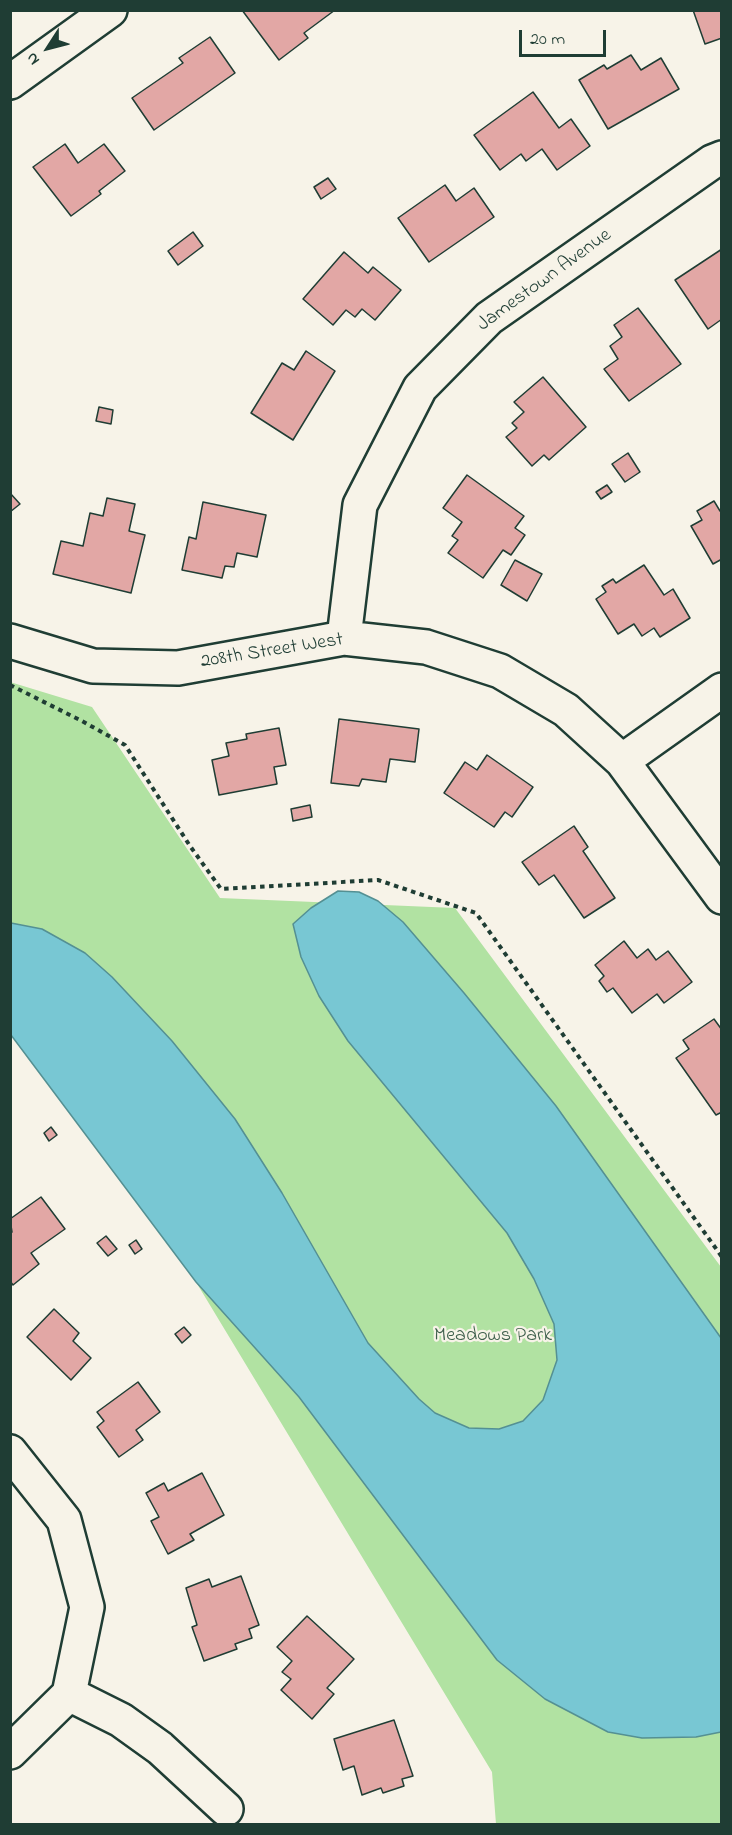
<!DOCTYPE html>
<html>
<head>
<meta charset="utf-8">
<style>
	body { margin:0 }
	#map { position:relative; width:732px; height:1835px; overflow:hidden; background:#f7f3e8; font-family:"Indie Flower",sans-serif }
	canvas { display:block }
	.frame { position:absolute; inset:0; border:12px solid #1f3d34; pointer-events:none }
	.north { position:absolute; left:18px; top:18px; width:60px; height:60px; -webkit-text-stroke:4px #f7f3e8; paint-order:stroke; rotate:234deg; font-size:16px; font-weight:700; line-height:24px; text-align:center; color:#1f3d34 }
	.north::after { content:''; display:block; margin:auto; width:21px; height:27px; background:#1f3d34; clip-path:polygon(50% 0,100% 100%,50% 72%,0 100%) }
	.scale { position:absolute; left:519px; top:30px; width:87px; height:27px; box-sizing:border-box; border:3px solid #1f3d34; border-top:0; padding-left:8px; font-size:18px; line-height:21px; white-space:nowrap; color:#1f3d34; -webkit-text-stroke:4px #f7f3e8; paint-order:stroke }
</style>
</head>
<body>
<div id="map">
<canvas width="732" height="1835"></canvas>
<div class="frame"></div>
<div class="north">N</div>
<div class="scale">20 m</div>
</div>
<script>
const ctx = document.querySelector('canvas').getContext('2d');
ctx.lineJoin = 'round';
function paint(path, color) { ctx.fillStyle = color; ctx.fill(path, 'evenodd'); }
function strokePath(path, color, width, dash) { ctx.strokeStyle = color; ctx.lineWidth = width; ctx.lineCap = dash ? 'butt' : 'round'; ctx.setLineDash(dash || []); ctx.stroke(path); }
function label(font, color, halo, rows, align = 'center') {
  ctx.font = font + ' "Indie Flower",sans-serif'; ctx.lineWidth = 4.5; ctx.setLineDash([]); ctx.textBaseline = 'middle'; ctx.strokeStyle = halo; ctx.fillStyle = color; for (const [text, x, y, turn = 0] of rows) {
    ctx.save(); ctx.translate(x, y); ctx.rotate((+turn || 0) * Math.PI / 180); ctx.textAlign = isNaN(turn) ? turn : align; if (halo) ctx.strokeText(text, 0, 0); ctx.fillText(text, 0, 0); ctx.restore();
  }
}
const green = new Path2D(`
	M10 682 92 707 220 898 455 908 721 1267V1824H496L492 1772 196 1282 11 1035Z`);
const water = new Path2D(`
	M338 891 359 892 378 901 403 922 464 993 556 1106 721 1338V1732L696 1737 642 1738 608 1732 545 1699 497 1660 299 1397 196 1282 11 1035V923L42 929 85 953 112 977 172 1041 235 1119 282 1193 368 1343 419 1399 435 1413 469 1428 499 1429 523 1421 543 1400 557 1360 554 1324 534 1279 507 1233 348 1041 319 996 301 957 293 924 311 908Z`);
const building = new Path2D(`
	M242 10H335L304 33 308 38 279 60Z
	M693 10H722V38L705 44Z
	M210 37 235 73 154 130 132 98 183 63 179 58Z
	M631 55 641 70 661 58 679 89 608 129 579 80 604 65 607 69Z
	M533 92 559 128 571 119 590 146 557 170 542 149 526 161 521 154 500 170 474 135Z
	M65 144 78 163 104 144 125 171 99 191 101 194 71 216 33 167Z
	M328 178 336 189 321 199 314 187Z
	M445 185 456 201 474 188 494 217 429 262 398 218Z
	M193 232 203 246 178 265 168 251Z
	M722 249V319L708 329 675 280Z
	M344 252 368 273 373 267 401 290 375 320 362 309 355 317 346 310 333 325 303 299Z
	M638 308 681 364 629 401 604 369 618 359 610 346 622 337 614 325Z
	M306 351 335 371 293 440 251 413 282 363 294 370Z
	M543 377 586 427 549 460 544 455 532 466 506 437 517 428 512 423 524 412 514 402Z
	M99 407 113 410 111 424 96 421Z
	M628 453 640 472 625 482 612 464Z
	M467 475 524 516 515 528 525 535 511 555 503 550 483 578 448 553 458 540 452 536 462 522 443 508Z
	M607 485 612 492 601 499 596 492Z
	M10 493 20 504 10 512Z
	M107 498 135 504 129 531 145 535 131 593 53 574 61 541 83 546 90 513 103 516Z
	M714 501 720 511 722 510V559L713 564 691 526 702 520 697 511Z
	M203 502 266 515 257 557 237 553 234 567 225 566 222 578 182 570 189 537 196 539Z
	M515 560 542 574 527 601 501 585Z
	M644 565 664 595 673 589 690 618 660 637 654 628 642 636 634 624 618 634 596 599 606 592 602 586 613 579 616 583Z
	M339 719 419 729 415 762 390 759 386 782 362 779 359 786 331 783Z
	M279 728 286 765 274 767 277 784 219 795 212 760 229 756 226 743 247 739 246 734Z
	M487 755 533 787 512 817 505 812 494 827 444 793 465 762 477 770Z
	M310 805 312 817 293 821 291 809Z
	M574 826 588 847 583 851 615 898 584 918 554 875 539 885 522 862Z
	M624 941 637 958 648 949 656 960 668 951 692 982 664 1003 657 994 632 1013 613 988 607 992 599 981 604 976 595 965Z
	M714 1019 722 1030V1112L716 1115 676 1058 689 1049 683 1040Z
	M51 1127 57 1135 49 1141 44 1133Z
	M41 1197 65 1229 31 1253 39 1264 13 1285 10 1281V1233L12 1232 10 1219Z
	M106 1236 117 1249 108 1256 97 1243Z
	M136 1240 142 1249 135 1254 129 1245Z
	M54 1309 79 1333 73 1341 91 1358 71 1380 27 1337Z
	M184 1327 191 1335 182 1343 175 1334Z
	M138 1382 160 1412 136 1430 143 1440 119 1457 97 1427 104 1421 97 1412Z
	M202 1473 224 1515 190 1534 194 1540 168 1554 151 1521 159 1517 146 1493 164 1483 168 1491Z
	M241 1576 259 1625 249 1629 252 1638 235 1644 237 1649 204 1661 192 1627 197 1625 186 1588 209 1579 212 1587Z
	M307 1616 354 1659 327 1688 334 1694 312 1719 281 1690 291 1679 282 1672 292 1661 277 1647Z
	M394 1720 413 1776 402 1779 404 1786 383 1793 381 1788 362 1795 354 1766 343 1770 334 1739Z`);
const path = new Path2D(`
	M10 685 82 721 125 745 190 846 221 889 378 880 476 913 722 1257`);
const minor = new Path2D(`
	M10 82 110 10
	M344 638 360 505 420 388 489 318 712 162 722 158
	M10 641 93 666 178 668 344 638 426 647 500 671 566 710 622 761 722 897
	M622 761 722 690
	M10 1452 64 1520 87 1607 69 1694 10 1752
	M69 1694 121 1720 160 1748 226 1809`);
const streetNames = [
	["Jamestown Avenue",545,281,-36],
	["208th Street West",272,652,-9]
];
const parkNames = [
	["Meadows Park",493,1337]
];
paint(green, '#b1e2a2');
paint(water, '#78c7d3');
strokePath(water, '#549093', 1.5);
paint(building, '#e2a7a5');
strokePath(building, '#1f3d34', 1.5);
strokePath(minor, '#1f3d34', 38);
strokePath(path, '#1f3d34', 4, [4.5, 4.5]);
strokePath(minor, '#f7f3e8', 33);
label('20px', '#1f3d34', '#f7f3e8', streetNames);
label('20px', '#3c5e4a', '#f7f3e8', parkNames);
</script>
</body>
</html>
